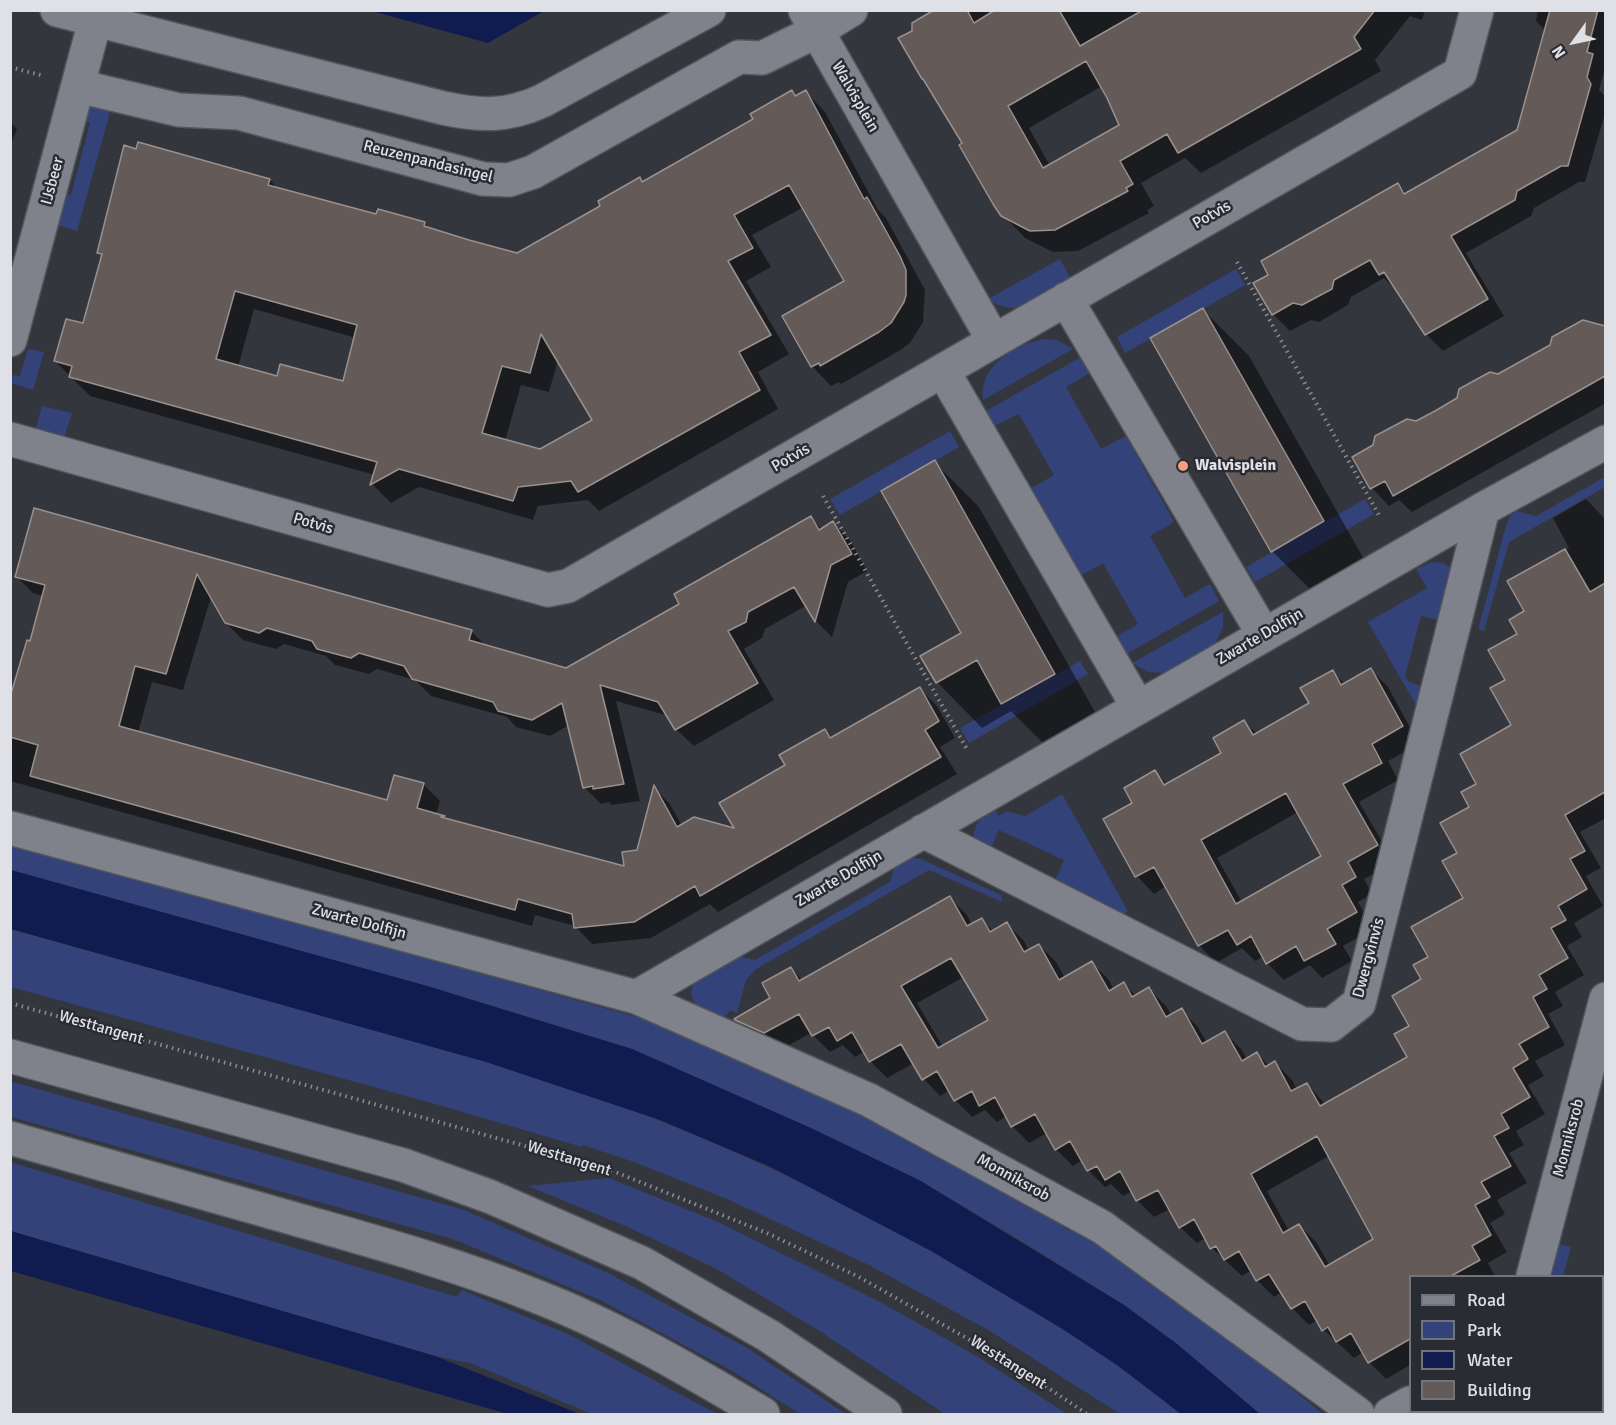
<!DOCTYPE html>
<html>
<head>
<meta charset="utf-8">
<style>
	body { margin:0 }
	#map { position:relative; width:1616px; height:1425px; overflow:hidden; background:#34363d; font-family:Signika,sans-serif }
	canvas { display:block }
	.frame { position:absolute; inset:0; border:12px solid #e0e1e6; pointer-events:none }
	.legend { position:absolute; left:1409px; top:1275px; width:195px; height:138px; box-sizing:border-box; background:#2a2c33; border:2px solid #73747b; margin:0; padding:8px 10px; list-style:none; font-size:18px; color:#e0e1e6 }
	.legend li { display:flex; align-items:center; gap:12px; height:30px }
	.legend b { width:30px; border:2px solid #73747b }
	.north { position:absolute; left:1544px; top:12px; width:60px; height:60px; -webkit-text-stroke:4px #2a2c33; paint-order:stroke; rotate:237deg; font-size:16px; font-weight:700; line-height:24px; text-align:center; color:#e0e1e6 }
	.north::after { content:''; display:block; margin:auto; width:21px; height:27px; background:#e0e1e6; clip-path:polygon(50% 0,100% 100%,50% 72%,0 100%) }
</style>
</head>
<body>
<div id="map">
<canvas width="1616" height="1425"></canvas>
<div class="frame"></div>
<ul class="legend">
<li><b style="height:8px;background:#7f828a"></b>Road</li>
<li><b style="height:16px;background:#334379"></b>Park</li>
<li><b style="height:16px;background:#101b4f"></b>Water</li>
<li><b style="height:16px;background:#645b58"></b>Building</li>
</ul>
<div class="north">N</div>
</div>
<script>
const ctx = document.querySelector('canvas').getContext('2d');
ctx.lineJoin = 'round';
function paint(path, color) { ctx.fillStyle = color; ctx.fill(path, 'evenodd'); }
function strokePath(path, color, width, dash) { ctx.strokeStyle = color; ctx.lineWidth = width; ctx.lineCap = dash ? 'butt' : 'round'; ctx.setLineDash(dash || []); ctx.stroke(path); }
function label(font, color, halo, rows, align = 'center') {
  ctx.font = font + ' Signika,sans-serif'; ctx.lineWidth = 5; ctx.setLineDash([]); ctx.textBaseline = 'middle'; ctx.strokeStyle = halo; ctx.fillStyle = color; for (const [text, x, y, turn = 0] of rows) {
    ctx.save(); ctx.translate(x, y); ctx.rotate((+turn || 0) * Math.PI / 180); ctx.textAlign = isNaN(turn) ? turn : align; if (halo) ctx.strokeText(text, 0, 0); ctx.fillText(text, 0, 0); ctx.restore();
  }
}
const green = new Path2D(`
	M98 103 112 105 77 231 55 224 63 194 71 195 90 123 84 120 88 110Z
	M1060 259 1073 283C1045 298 1019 321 988 299Z
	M1236 269 1245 285 1125 353 1117 337Z
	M1044 339 1057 340 1073 349 983 400C979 365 1014 345 1044 339Z
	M28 349 44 352 33 390 11 383 13 375 20 376Z
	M1081 357 1090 373 1066 387 1101 449 1126 436 1173 520 1174 522 1150 536 1185 598 1210 584 1219 601 1123 656 1114 638 1138 624 1103 563 1080 576 1030 489 1054 475 1019 414 994 426 986 411Z
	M42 406 72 413 64 438 35 431Z
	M950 431 959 447 840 515 830 499Z
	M1605 477V487L1509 542 1484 631 1479 629V626L1507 522 1511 515 1517 511 1536 516Z
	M1365 499 1374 514 1255 582 1246 567Z
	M1431 562 1444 563 1454 571 1448 622 1421 616 1405 676 1409 682 1430 689 1423 717 1368 622 1427 588 1416 569Z
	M1223 612V627L1214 646 1167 673 1148 672 1132 663Z
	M1080 661 1088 674 969 743 960 728Z
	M1062 794 1128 911 1120 916 1053 885 1064 860 999 830 988 854 974 842C973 824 980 817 994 808L999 816 1007 811 1025 816Z
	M10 843 640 1018 667 1027 857 1112 1064 1224 1063 1227 1069 1231 1073 1229C1161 1285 1243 1348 1323 1414H1260L1177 1344 1124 1305 1026 1244 919 1180 745 1099 632 1049 538 1020 427 986 11 870Z
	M913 858 921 859 1001 895 1002 902 929 870 756 969 746 980 737 1013 730 1010 724 1019 698 1008C690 999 689 989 696 980L737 956 755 960 890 882 895 865 905 859Z
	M10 929C124 961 237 992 351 1023 456 1052 562 1081 663 1122 778 1168 889 1224 996 1288 1060 1327 1124 1366 1181 1414H1120L990 1331 867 1264 727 1199 634 1162 583 1145 582 1147 439 1105 11 987Z
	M10 1081 464 1210 606 1272 744 1346 846 1414H800L734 1372 600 1300 453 1239 11 1117Z
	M10 1162 457 1297 462 1290 570 1335 717 1414H592L470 1363 435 1356 11 1231Z
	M609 1178 718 1222 882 1303 978 1357 1067 1414H945L818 1330 715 1268 630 1228 528 1186Z
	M1550 1242 1571 1247 1563 1276H1541Z
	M1603 1312 1606 1313 1605 1414H1422L1427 1412H1602Z`);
const water = new Path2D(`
	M372 11H544L488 43Z
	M11 870 427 986 632 1049 811 1128 919 1180 1124 1305 1177 1344 1260 1414H1181L1117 1365 1061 1328 931 1251 771 1167 660 1120 486 1062 11 929Z
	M11 1231 435 1356 580 1414H508L11 1271Z`);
const shadow = new Path2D(`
	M937 10H1425L1422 20 1410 16 1375 60 1381 71 1201 173 1185 158 1141 183 1154 206 1147 210 1149 213 1078 251 1053 252 1025 238 1003 215 964 144 913 32ZM1102 86 1121 125 1050 166 1029 128Z
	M1538 10H1606V64L1599 90 1606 97V110L1585 182H1579L1534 208 1531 216 1466 253 1504 316 1443 351 1426 334 1397 291 1384 278 1351 297 1348 305 1319 322 1311 320 1290 331 1273 314 1270 275 1398 185 1407 194 1519 131 1546 31 1536 21Z
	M792 92 797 97 806 92 825 112 878 210 886 218 925 290 923 322 910 343 899 351 841 384 839 382 831 386 812 366 846 282 804 207 752 235 771 267 746 281 789 354 758 372 778 409 599 511 588 500 538 506 533 520 419 487 391 503 372 484 375 475 90 396 55 361 84 325 103 257 99 252 270 180 279 190 378 216 424 223 430 229 517 255 602 206 639 179 643 183 755 120ZM254 309 356 338 344 383 278 378 238 367ZM558 360 594 420 540 451 505 441 521 385 549 392Z
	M10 122 17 129 10 146Z
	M1203 310 1249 356 1369 568 1318 597 1272 551Z
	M1600 326 1606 332V403L1412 512 1399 500 1389 506 1372 488 1355 458 1552 346Z
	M934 462 979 507 1099 719 1048 748 1011 711 982 728 937 682 963 633Z
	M1586 499 1606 520V818L1580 832 1601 868 1586 876 1603 906 1574 923 1582 937 1567 946 1584 975 1555 992 1563 1006 1548 1014 1565 1045 1535 1061 1544 1076 1528 1085 1545 1114 1516 1131 1524 1145 1509 1153 1527 1183 1497 1200 1505 1214 1490 1223 1507 1252 1488 1263 1495 1276H1410V1365L1386 1379 1369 1362 1363 1352 1354 1358 1324 1330 1318 1320 1309 1325 1292 1308 1282 1292 1274 1297 1257 1280 1252 1270 1242 1276 1212 1248 1206 1238 1197 1243 1180 1227 1170 1209 1154 1217 1138 1201 1132 1191 1123 1196 1111 1184 1105 1187 1088 1170 1083 1160 1073 1166 1056 1149 1047 1133 1029 1143 1012 1126 1007 1116 997 1122 985 1110 972 1117 955 1100 950 1090 940 1096 924 1079 914 1063 887 1078 870 1061 865 1051 855 1057 843 1045 830 1052 811 1033 782 1049 752 1035 736 1019 772 998 791 968 803 981 950 898 967 915 972 925 982 920 994 932 1007 924 1024 941 1029 951 1039 945 1056 962 1065 978 1092 963 1109 980 1114 990 1124 984 1136 996 1149 989 1166 1006 1171 1015 1181 1010 1198 1027 1207 1043 1225 1033 1242 1050 1247 1060 1257 1054 1269 1066 1275 1063 1292 1080 1297 1090 1307 1084 1325 1104 1409 1057 1411 1026 1430 957 1465 898 1459 853 1478 785 1513 725 1507 681 1526 612 1509 582 1569 548 1553 518ZM964 977 990 1021 943 1047 917 1003ZM1329 1156 1375 1240 1330 1266 1316 1242 1299 1225 1289 1231 1267 1191ZM1201 1216 1183 1227V1223Z
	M35 510 471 631 487 647 567 669 681 604 811 518 822 529 833 523 850 540 867 571 848 582 832 637 816 621 807 605 765 629 762 638 744 649 774 700 694 746 677 730 669 716 616 701 640 801 611 805 609 802 601 804 584 787 569 725 550 736 516 727 507 717 431 696 415 680 377 669 369 674 335 665 326 656 284 644 276 649 243 640 226 623 211 597 183 690 152 682 138 733 388 802 423 784 440 801 436 815 447 820 626 868 639 851 654 788 670 804 682 826 737 830 787 765 825 731 833 739 920 689 937 706 955 738 940 747 957 774 718 912 710 904 651 938 592 944 575 926 535 915 532 926 10 781V698L31 642 44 596 33 593 16 576Z
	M1371 670 1388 687 1419 744 1388 761 1398 780 1359 802 1394 862 1364 879 1372 894 1358 902 1373 929 1343 946 1352 961 1322 978 1310 965 1284 980 1267 963 1264 956 1255 961 1242 948 1216 963 1199 945 1166 886 1154 894 1137 876 1105 820 1134 803 1155 772 1168 785 1224 753 1244 722 1257 734 1311 703 1332 672 1345 684ZM1298 812 1323 856 1242 902 1217 858Z
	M1606 1272V1402L1602 1401V1283Z`);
const building = new Path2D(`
	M934 10H967L974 23 995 10H1059L1080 46 1143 10H1375L1354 37 1361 49 1178 153 1167 134 1120 161 1133 184 1126 188 1128 191 1055 230 1030 231 1001 216 993 204 959 145 962 143 923 79H922L898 38 912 31V23ZM1086 61 1107 98 1119 125 1043 168 1008 106Z
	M1550 10H1598L1587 52 1593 54 1587 77 1591 84 1568 166H1561L1517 191 1515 200 1451 236 1488 299 1425 335 1384 272 1379 275 1370 260 1334 280 1332 289 1302 305 1293 303 1272 315 1253 283 1268 275 1261 261 1398 183 1404 194 1517 130Z
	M792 90 795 96 806 90 864 199 867 197 900 256 906 270V295L904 302 891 323 879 332 820 366 819 363 811 367 782 316 844 281 789 185 734 215 753 248 728 261 771 335 739 352 760 390 578 492 571 481 518 487 513 501 399 469 370 485 377 462 69 377 72 366 54 361 66 319 83 323 102 254 97 253 124 145 136 149 138 142 270 179 268 185 376 214 378 209 425 222 424 226 469 240 517 253 600 206 598 201 640 177 642 182 753 119 750 114ZM235 291 357 325 343 381 280 364 277 376 216 359ZM541 334 592 420 540 449 482 433 502 366 530 373Z
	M1203 308 1324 521 1271 552 1150 338Z
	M1583 320 1605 326V376L1393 496 1385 481 1370 489 1352 457 1373 445 1375 436 1407 419 1416 421 1435 411 1457 398 1459 389 1490 372 1498 374 1550 345 1552 337Z
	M935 460 1055 674 1001 704 977 660 936 683 920 656 961 633 881 491Z
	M34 508 472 630 469 640 566 668 679 604 674 594 811 516 819 530 833 521 852 554 831 565 815 622 794 587 748 612 746 622 728 631 758 683 675 730 658 702 600 685 624 784 593 789V786L583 788 562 703 532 720 498 711 493 702 412 679 404 666 359 653 351 658 317 649 312 641 267 628 259 633 225 623 197 574 166 674 135 666 119 726 387 800 394 775 424 783 417 808 445 816 441 817 624 866 622 852 637 850 654 785 677 827 694 817 734 828 719 803 785 765 779 755 825 729 830 738 920 687 939 721 925 730 941 757 700 896 695 886 634 922 574 928 572 914 518 899 515 910 30 776 38 745 10 737V697L27 640 30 641 45 585 15 577Z
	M1565 549 1590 592 1605 583V792L1565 815 1585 851 1570 859 1587 889 1558 906 1566 920 1551 928 1568 958 1539 975 1547 989 1533 997 1549 1027 1519 1044 1528 1059 1513 1068 1530 1097 1501 1114 1509 1128 1494 1136 1511 1166 1481 1182 1490 1197 1475 1205 1491 1235 1472 1246 1480 1260 1451 1276H1410V1339L1368 1363 1351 1333 1336 1342 1328 1327 1322 1331 1305 1301 1291 1309 1269 1274 1256 1281 1239 1251 1224 1260 1216 1246 1210 1249 1194 1219 1179 1228 1158 1190 1136 1201 1120 1171 1105 1180 1097 1166 1087 1171 1070 1141 1055 1150 1035 1114 1011 1127 995 1097 979 1106 972 1091 954 1101 937 1071 922 1080 901 1044 869 1062 852 1032 837 1041 829 1027 812 1036 799 1014 764 1033 735 1020 734 1019 770 998 762 983 791 967 799 981 950 896 967 926 982 918 990 932 1007 922 1024 952 1039 944 1059 980 1092 961 1109 991 1124 982 1132 997 1149 987 1166 1017 1182 1008 1202 1044 1225 1031 1242 1061 1257 1052 1265 1067 1275 1061 1291 1091 1307 1083 1320 1106 1407 1057 1394 1034 1409 1026 1392 996 1421 979 1413 965 1428 957 1411 927 1463 898 1442 861 1457 853 1440 823 1469 807 1461 792 1476 784 1460 754 1511 725 1490 688 1505 680 1488 650 1517 634 1509 620 1524 611 1507 581ZM951 958 988 1020 938 1048 901 986ZM1317 1136 1373 1239 1325 1267 1299 1224 1283 1233 1251 1174Z
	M1371 668 1403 726 1372 744 1382 763 1343 784 1378 845 1348 862 1356 877 1342 885 1357 912 1327 929 1336 944 1304 961 1296 946 1266 964 1251 936 1237 945 1228 930 1198 946 1154 867 1135 877 1103 819 1132 803 1124 788 1155 770 1164 785 1221 753 1213 738 1244 720 1253 735 1309 703 1300 688 1333 670 1341 685ZM1286 793 1321 856 1236 904 1201 840Z`);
const path = new Path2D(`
	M10 67 44 76
	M1237 262 1380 517
	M823 496 968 751
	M10 1003 608 1169 769 1234 859 1277 1014 1365 1087 1414`);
const street = new Path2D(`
	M57 10 443 108C480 116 507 117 542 101L709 10
	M805 10 994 341
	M78 86 179 110 239 113 483 179 509 180 533 172 739 57 762 58 817 31 851 10
	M1066 299 1264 635
	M10 340 95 21
	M943 371 1138 707
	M10 439 548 590 568 586 1460 73 1477 10
	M10 828 636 997 1483 509 1606 442
	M923 831 1302 1024 1331 1025 1359 1003 1483 509
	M636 997 869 1100 1102 1227 1358 1414
	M1533 1276 1606 999
	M1390 1414 1410 1403`);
const secondary = new Path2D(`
	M10 1056 403 1165 491 1197 642 1263 769 1336 885 1414
	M10 1138C105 1165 200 1192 295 1219 375 1242 456 1264 533 1295 614 1326 689 1370 763 1414`);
const markers = [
	[1183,466,6,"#f2a07f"]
];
const streetNames = [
	["Walvisplein",855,97,60],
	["Reuzenpandasingel",428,162,14],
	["IJsbeer",53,181,-75],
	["Potvis",1212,215,-30],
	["Potvis",791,458,-30],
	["Potvis",313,524,16],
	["Zwarte Dolfijn",1260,637,-30],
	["Zwarte Dolfijn",839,879,-30],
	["Zwarte Dolfijn",359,922,15],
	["Dwergvinvis",1369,958,-75],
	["Westtangent",101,1028,16],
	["Monniksrob",1569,1138,-75],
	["Westtangent",569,1159,17],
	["Monniksrob",1013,1178,29],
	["Westtangent",1008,1363,32]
];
const poiNames = [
	["Walvisplein",1195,466]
];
paint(green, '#334379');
paint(water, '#101b4f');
paint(shadow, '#0007');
paint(building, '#645b58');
strokePath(building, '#9a908d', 1.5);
strokePath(street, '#52555a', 36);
strokePath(secondary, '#52555a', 36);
strokePath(path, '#8c8d93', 4, [1.5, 4.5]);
strokePath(street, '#7f828a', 33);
strokePath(secondary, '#7f828a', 33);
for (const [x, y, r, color] of markers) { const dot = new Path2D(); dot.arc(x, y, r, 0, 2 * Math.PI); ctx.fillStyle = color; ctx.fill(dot); strokePath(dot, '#2a2c33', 2); }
label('16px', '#e0e1e6', '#2a2c33', streetNames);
label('bold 16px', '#e0e1e6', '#2a2c33', poiNames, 'left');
</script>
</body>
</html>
